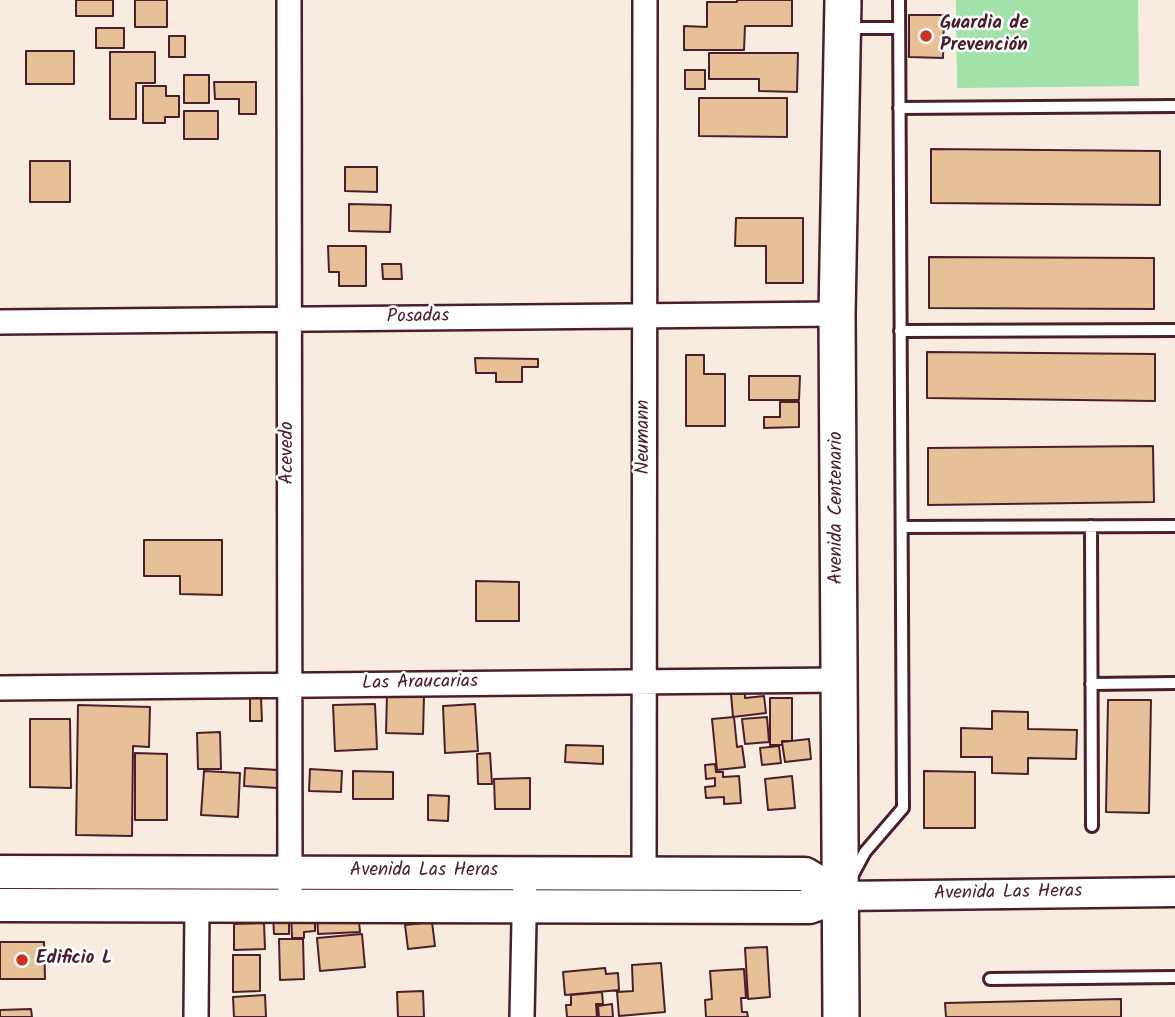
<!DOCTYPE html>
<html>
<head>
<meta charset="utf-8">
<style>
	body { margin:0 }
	canvas { display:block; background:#f8ece0 }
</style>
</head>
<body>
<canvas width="1175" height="1017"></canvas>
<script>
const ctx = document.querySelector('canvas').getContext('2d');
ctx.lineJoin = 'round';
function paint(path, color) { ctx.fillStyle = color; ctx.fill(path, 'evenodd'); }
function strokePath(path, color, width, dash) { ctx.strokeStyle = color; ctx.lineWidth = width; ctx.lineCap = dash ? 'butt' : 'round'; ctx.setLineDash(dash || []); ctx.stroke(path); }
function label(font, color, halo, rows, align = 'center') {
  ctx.font = font + ' Kalam,sans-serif'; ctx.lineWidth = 5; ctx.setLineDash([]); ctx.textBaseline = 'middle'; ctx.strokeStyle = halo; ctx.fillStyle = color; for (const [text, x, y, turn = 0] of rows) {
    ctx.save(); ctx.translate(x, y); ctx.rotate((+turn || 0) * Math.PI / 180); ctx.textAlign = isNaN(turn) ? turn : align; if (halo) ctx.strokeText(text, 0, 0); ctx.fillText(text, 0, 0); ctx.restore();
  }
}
const green = new Path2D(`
	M956 0H1138L1139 86 957 88Z`);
const building = new Path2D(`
	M76 0H113V16H76Z
	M135 0H167V27H135Z
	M737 0H792V26H745L744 50H684V26L707 27V2H737Z
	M909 15H944L943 58 909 57Z
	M96 28H124V48H96Z
	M169 36H185V57H169Z
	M26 51H74V84H26Z
	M110 52H155V83H136V119H110Z
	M709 53H798L797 92 759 91V79H709Z
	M685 70H705V89H685Z
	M184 75H209V103H184Z
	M214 82H256V114H239V99H215Z
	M143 86H166V96H179V117H165V123H143Z
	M699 98H787V137L699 136Z
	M184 111H218V139H184Z
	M931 149 1160 151V205L931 203Z
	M30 161H70V202H30Z
	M345 167H377V192L345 191Z
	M349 204 391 205 390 232 349 231Z
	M736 218H803V283H766V246H735Z
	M328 246H366V286H339V272H329Z
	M929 257 1154 258V309L929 308Z
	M382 264H401L402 279H383Z
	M927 352 1155 354V401L927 398Z
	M686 355H704V374H725V426H686Z
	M475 358 538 359V367H522V382H496V373H476Z
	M749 376H800L799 400H749Z
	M780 402H799V427L764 428V417H780Z
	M1153 446 1154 502 928 505V448Z
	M144 540H222V595L180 594V576H144Z
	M476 581 519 582V621H476Z
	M745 693V698L764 696 766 713 733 717 731 694Z
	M387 694 424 695 423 734 386 733Z
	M250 698H261L262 721H250Z
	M770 698H792V741H782V745H770Z
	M1108 700H1151L1149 813 1106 812Z
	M375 704 377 749 335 751 333 705Z
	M475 704 478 751 445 753 443 706Z
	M78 705 150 707 149 747 133 746 132 836 76 835Z
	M992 711 1028 712V729L1077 730 1076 759 1028 758V774L992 773V757H961V728L992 729Z
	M734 717 737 747 742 746 745 767 717 770 712 719Z
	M767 717 769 742 745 744 742 719Z
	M30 719H70L71 788 30 787Z
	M220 732 221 769H198L197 733Z
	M809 739 811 759 785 762 782 742Z
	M566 745 603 746V764L565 762Z
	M779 746 781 763 762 765 760 748Z
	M135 753 167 754V820H135Z
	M490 753 492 784H478L477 754Z
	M715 764 716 772H723V777L739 776 741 803 724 804V797L706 798 705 787 715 786V778L706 779 705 765Z
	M245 768 278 770 277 788 244 786Z
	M310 769 342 771 341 792 309 791Z
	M204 771 240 773 238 817 201 815Z
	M353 771 393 772V799H353Z
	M924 771 975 772V828H924Z
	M792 776 795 808 768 810 765 779Z
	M530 778V809H495L494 779Z
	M428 795 449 796 448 821 428 820Z
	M358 911 360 932 318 934 317 913Z
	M289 913V934H274L273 914Z
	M291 913H315V931L304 932V938H292Z
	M432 922 435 946 408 949 405 925Z
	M264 923 265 949 234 950V924Z
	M362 934 365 967 320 971 317 938Z
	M279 939H303L304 979 280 980Z
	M0 942H44L45 979H0Z
	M767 947 770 997 748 999 745 948Z
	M233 955H260V991L233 992Z
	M661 963 665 1012 619 1016 617 992 633 991 632 965Z
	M605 968 606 974 618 973 619 990 565 995 563 972Z
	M744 969 746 998H741L742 1012H747L748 1017H706L705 1000 712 999 710 971Z
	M423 991 424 1017H398L397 992Z
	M602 992 603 1004H596L597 1017H567L566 1005H571V995Z
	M265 995 266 1017H234L233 997Z
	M1121 999V1017H946L945 1003Z
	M612 1004 613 1017H599L598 1006Z
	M31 1009 32 1017H0V1010Z`);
const service = new Path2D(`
	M846 28H899
	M899 108 1175 106
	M900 331 1175 330
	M1091 526 1092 826
	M902 527 1175 526
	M1091 684 1175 683
	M852 876 865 852 903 808 899 0
	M990 979 1175 977`);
const minor = new Path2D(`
	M289 0 290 906
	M0 322 837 314
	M0 688 840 680
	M644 874 645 0
	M196 1017 197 906
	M522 1017 525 872`);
const tertiary = new Path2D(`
	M841 896 1175 892`);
const secondary = new Path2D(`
	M0 872 805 874 841 896
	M0 905 809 907 841 896`);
const primary = new Path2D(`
	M841 1017 837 314 843 0`);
const markers = [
	[926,36,7,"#c8321e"],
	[22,960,7,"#c8321e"]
];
const poiNames = [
	["Guardia de",940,25],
	["Prevención",940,47],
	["Edificio L",36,960]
];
const streetNames = [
	["Posadas",418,318,-1],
	["Neumann",645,437,-90],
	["Acevedo",289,453,-90],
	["Avenida Centenario",838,508,-90],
	["Las Araucarias",420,684,-1],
	["Avenida Las Heras",424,872],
	["Avenida Las Heras",1008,894,-1]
];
paint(green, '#a2e1a9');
paint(building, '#e8c098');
strokePath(building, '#4a1f2b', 2);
strokePath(service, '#4a1f2b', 16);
strokePath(minor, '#4a1f2b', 28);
strokePath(tertiary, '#4a1f2b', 33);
strokePath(secondary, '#4a1f2b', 37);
strokePath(primary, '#4a1f2b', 40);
strokePath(service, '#fff', 10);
strokePath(minor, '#fff', 23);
strokePath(tertiary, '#fff', 28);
strokePath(secondary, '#fff', 32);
strokePath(primary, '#fff', 35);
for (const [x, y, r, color] of markers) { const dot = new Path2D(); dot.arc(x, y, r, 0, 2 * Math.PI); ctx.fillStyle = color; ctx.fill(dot); strokePath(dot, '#fff', 2.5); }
label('bold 19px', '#4a1f2b', '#fff', poiNames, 'left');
label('19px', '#4a1f2b', '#fff', streetNames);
</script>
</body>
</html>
